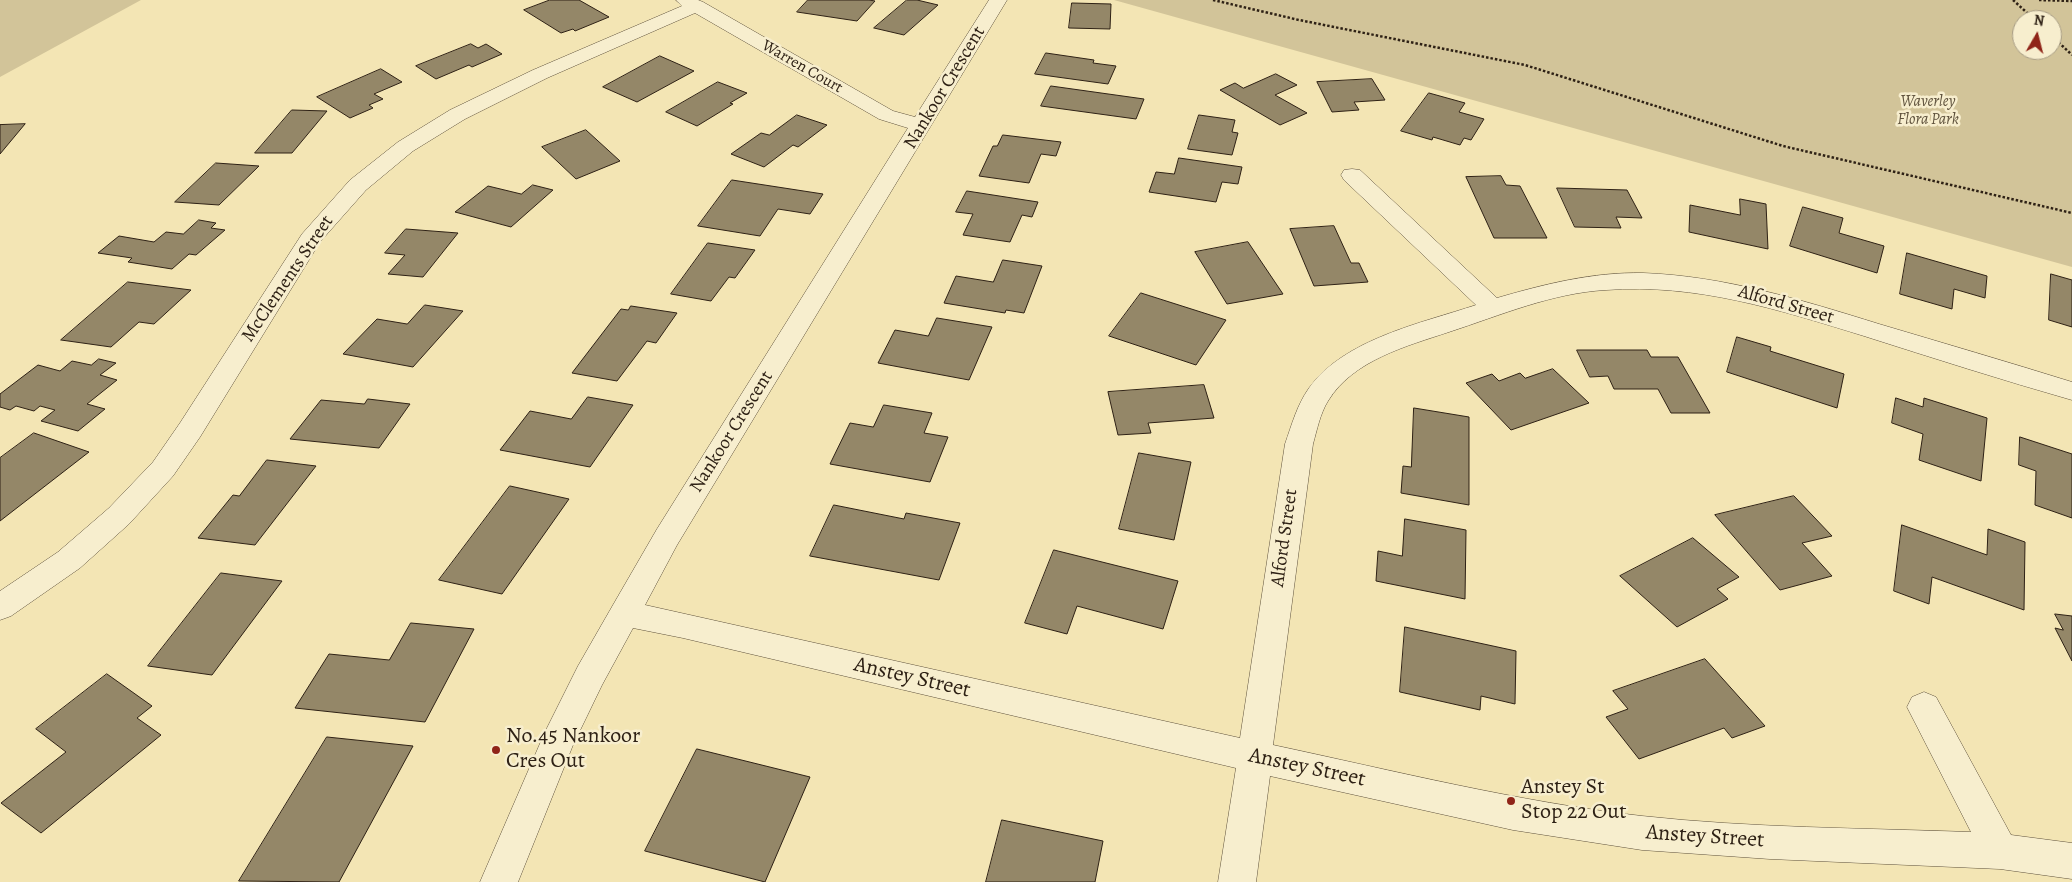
<!DOCTYPE html>
<html>
<head>
<meta charset="utf-8">
<style>
	body { margin:0 }
	#map { position:relative; width:2072px; height:882px; overflow:hidden; background:#f3e5b4; font-family:Alegreya,serif }
	canvas { display:block }
	.north { position:absolute; left:2012px; top:10px; width:50px; height:50px; box-sizing:border-box; background:#f7eece; border:1px solid #a79c84; border-radius:50%; rotate:8deg; font-size:14px; font-weight:700; line-height:20px; text-align:center; color:#2e2115 }
	.north::after { content:''; display:block; margin:auto; width:18px; height:22px; background:#8f2418; clip-path:polygon(50% 0,100% 100%,50% 72%,0 100%) }
</style>
</head>
<body>
<div id="map">
<canvas width="2072" height="882"></canvas>
<div class="north">N</div>
</div>
<script>
const ctx = document.querySelector('canvas').getContext('2d');
ctx.lineJoin = 'round';
function paint(path, color) { ctx.fillStyle = color; ctx.fill(path, 'evenodd'); }
function strokePath(path, color, width, dash) { ctx.strokeStyle = color; ctx.lineWidth = width; ctx.lineCap = dash ? 'butt' : 'round'; ctx.setLineDash(dash || []); ctx.stroke(path); }
function label(font, color, halo, rows, align = 'center') {
  ctx.font = font + ' Alegreya,serif'; ctx.lineWidth = 5; ctx.setLineDash([]); ctx.textBaseline = 'middle'; ctx.strokeStyle = halo; ctx.fillStyle = color; for (const [text, x, y, turn = 0] of rows) {
    ctx.save(); ctx.translate(x, y); ctx.rotate((+turn || 0) * Math.PI / 180); ctx.textAlign = isNaN(turn) ? turn : align; if (halo) ctx.strokeText(text, 0, 0); ctx.fillText(text, 0, 0); ctx.restore();
  }
}
const green = new Path2D(`
	M0 0H141L0 77Z
	M1114 0H2072V267ZM2022 20H2052V50H2022Z`);
const building = new Path2D(`
	M550 0H579L609 17 575 31 573 29 561 33 524 10Z
	M808 0H869L875 1 857 21 797 12Z
	M907 0H917L938 5 904 35 874 28Z
	M1072 3 1111 4 1110 29 1069 28Z
	M471 44 478 48 486 44 502 54 472 67 469 65 436 79 416 66Z
	M1046 53 1094 60 1093 63 1116 66 1108 84 1035 74Z
	M660 56 694 71 637 102 603 87Z
	M381 69 402 82 374 94 383 99 369 105 373 108 350 118 317 97Z
	M1276 74 1297 85 1275 95 1307 113 1280 125 1220 90 1235 83 1243 88Z
	M1372 79 1385 100 1354 102 1359 110 1332 112 1317 82Z
	M718 82 747 93 730 103 733 104 697 126 666 112Z
	M1051 86 1144 99 1136 119 1041 106Z
	M1429 93 1465 103 1459 112 1484 119 1471 140 1464 138 1460 145 1433 137 1432 140 1401 131Z
	M292 110 327 111 292 153H255Z
	M797 115 827 125 798 147 793 145 764 167 731 154 761 133 769 135Z
	M1199 115 1235 120 1232 132 1238 133 1232 155 1188 149Z
	M25 124 0 154V125Z
	M586 130 620 161 576 179 542 147Z
	M1003 135 1061 142 1056 156 1041 154 1029 183 979 176 993 146H997Z
	M1179 158 1242 167 1238 184 1222 182 1216 202 1149 192 1156 172 1174 174Z
	M216 163 259 166 219 205 175 202Z
	M1501 176 1506 185 1520 186 1547 238H1494L1466 177Z
	M732 180 823 194 810 214 778 209 760 236 698 226Z
	M533 185 553 190 511 227 455 212 488 186 521 194Z
	M1557 188 1627 190 1642 218 1616 217 1621 228 1575 227Z
	M967 191 1038 202 1032 217 1022 215 1010 242 963 235 973 214 956 212Z
	M1740 199 1766 204 1768 249 1689 232 1690 205 1740 215Z
	M1803 207 1843 218 1839 233 1884 246 1877 273 1790 246Z
	M199 220 216 223 211 228 225 230 196 255 189 254 172 269 128 262 132 258 98 253 119 236 154 242 166 232 183 234Z
	M1334 226 1351 263H1359L1368 282 1314 286 1290 229Z
	M406 229 458 233 423 277 388 274 405 255 385 253Z
	M1248 242 1283 294 1227 304 1195 252Z
	M708 243 755 250 735 278 729 277 711 301 671 294Z
	M1907 253 1987 276 1985 298 1954 289 1952 309 1900 294Z
	M1003 260 1042 266 1024 313 1006 310 1005 313 944 303 956 276 993 282Z
	M2051 274 2072 280V327L2049 320Z
	M128 282 191 290 154 324 139 322 111 347 61 340Z
	M1141 293 1226 320 1196 365 1109 336Z
	M425 305 463 311 413 367 343 354 377 319 407 324Z
	M631 306 677 313 656 343 647 341 617 381 572 373 621 309 628 310Z
	M937 318 992 327 969 380 878 363 895 330 928 336Z
	M1737 337 1771 347 1770 351 1844 374 1837 408 1727 372Z
	M1577 350H1647L1651 357H1678L1710 413H1671L1658 389H1614L1608 376 1590 377Z
	M99 359 116 363 100 375 117 380 87 404 105 409 78 431 41 421 55 410 40 406 34 411 16 406 10 410 0 407V394L38 365 60 371 72 361 91 365Z
	M1553 369 1589 403 1511 430 1466 383 1492 374 1499 381 1520 373 1525 378Z
	M1204 385 1214 418 1148 423 1151 433 1118 435 1108 392Z
	M588 397 633 405 590 467 500 450 530 411 571 419Z
	M1896 398 1923 407 1924 398 1987 418 1981 481 1919 460 1923 434 1892 423Z
	M368 399 410 404 379 448 290 439 321 400 364 404Z
	M884 405 932 413 924 433 948 437 930 482 830 464 850 423 873 427Z
	M1414 408 1469 417V505L1401 493 1403 466 1411 467Z
	M34 433 89 452 0 521V458Z
	M2020 437 2072 454V518L2035 505 2036 471 2019 465Z
	M1139 453 1191 462 1174 540 1119 529Z
	M267 460 316 466 255 545 198 538 233 495 239 496Z
	M510 486 569 499 502 594 439 580Z
	M1794 496 1832 536 1802 543 1832 576 1780 590 1715 515Z
	M834 505 904 519 906 513 960 523 939 580 810 556Z
	M1405 519 1466 530 1465 599 1376 581 1378 551 1402 556Z
	M1902 525 1987 555 1988 529 2025 542 2024 610 1932 577 1929 604 1894 591Z
	M1693 538 1739 577 1717 589 1728 599 1677 627 1620 576Z
	M1054 550 1178 581 1163 629 1077 606 1067 634 1025 623Z
	M221 573 282 581 212 675 148 666Z
	M2055 614 2072 616V661L2055 628 2063 630Z
	M411 623 474 629 425 722 295 708 329 654 389 660Z
	M1405 627 1516 651 1515 704 1481 696 1480 710 1400 692Z
	M1705 659 1765 726 1732 738 1724 728 1639 759 1606 717 1628 709 1613 691Z
	M107 674 152 706 137 718 161 735 41 833 1 803 66 752 36 729Z
	M327 737 413 746 339 882 239 881Z
	M697 749 810 777 765 882 645 851Z
	M1002 820 1103 841 1095 882H986Z`);
const path = new Path2D(`
	M1213 0 1299 20 1525 65 1783 146 2072 213
	M2013 0 2035 20
	M2039 0 2072 1
	M2052 36 2072 55`);
const minor = new Path2D(`
	M676 0H698L703 2 893 111 915 117 989 0H1007L677 545 645 605 1240 738 1285 444C1292 424 1297 405 1309 388 1344 339 1422 323 1476 305L1344 180 1341 175 1344 170 1352 169 1360 170 1497 298C1545 284 1593 272 1643 273 1724 276 1802 300 1879 324 1943 343 2008 362 2072 382V400C2002 380 1933 358 1864 336 1780 310 1696 283 1606 290 1552 293 1501 315 1449 332 1407 346 1353 360 1328 401 1320 414 1317 430 1313 444L1273 745C1395 771 1518 802 1642 816 1751 828 1862 828 1971 832L1907 707 1912 697 1924 692 1936 697 2011 835 2072 843V879L2000 869 1770 859 1642 850 1513 830 1270 776 1256 882H1218L1236 768 683 638 633 628 602 685 573 745 518 882H480L545 732 578 666 613 605 657 529 908 128 879 119 695 13 547 78 465 119 413 151 366 190 320 242 200 437 173 476 129 524 80 568 11 616 0 620V591L58 552 109 508 153 462 180 423 302 234 350 180 398 142 450 110 533 70 682 6Z`);
const markers = [
	[496,750,5,"#8f2418"],
	[1511,801,5,"#8f2418"]
];
const farStreetnames = [
	["Warren Court",802,67,30]
];
const farParknames = [
	["Waverley",1928,102],
	["Flora Park",1928,120]
];
const streetNames = [
	["Nankoor Crescent",945,88,-59],
	["McClements Street",288,279,-56],
	["Alford Street",1786,305,16],
	["Nankoor Crescent",732,432,-58],
	["Alford Street",1285,538,-82]
];
const nearStreetnames = [
	["Anstey Street",912,678,13],
	["Anstey Street",1307,768,12],
	["Anstey Street",1705,837,4]
];
const nearPoinames = [
	["No.45 Nankoor",506,737],
	["Cres Out",506,762],
	["Anstey St",1521,788],
	["Stop 22 Out",1521,813]
];
paint(green, '#d2c499');
paint(building, '#948768');
strokePath(building, '#2e2115', 1);
strokePath(minor, '#5f523d', 1);
strokePath(path, '#2e2115', 2.5, [2.5, 2]);
paint(minor, '#f7eece');
for (const [x, y, r, color] of markers) { const dot = new Path2D(); dot.arc(x, y, r, 0, 2 * Math.PI); ctx.fillStyle = color; ctx.fill(dot); strokePath(dot, '#f7eece', 2); }
label('16px', '#2e2115', '#f7eece', farStreetnames);
label('italic 16px', '#5f523d', '#f7eece', farParknames);
label('19px', '#2e2115', '#f7eece', streetNames);
label('22px', '#2e2115', '#f7eece', nearStreetnames);
label('22px', '#2e2115', '#f7eece', nearPoinames, 'left');
</script>
</body>
</html>
